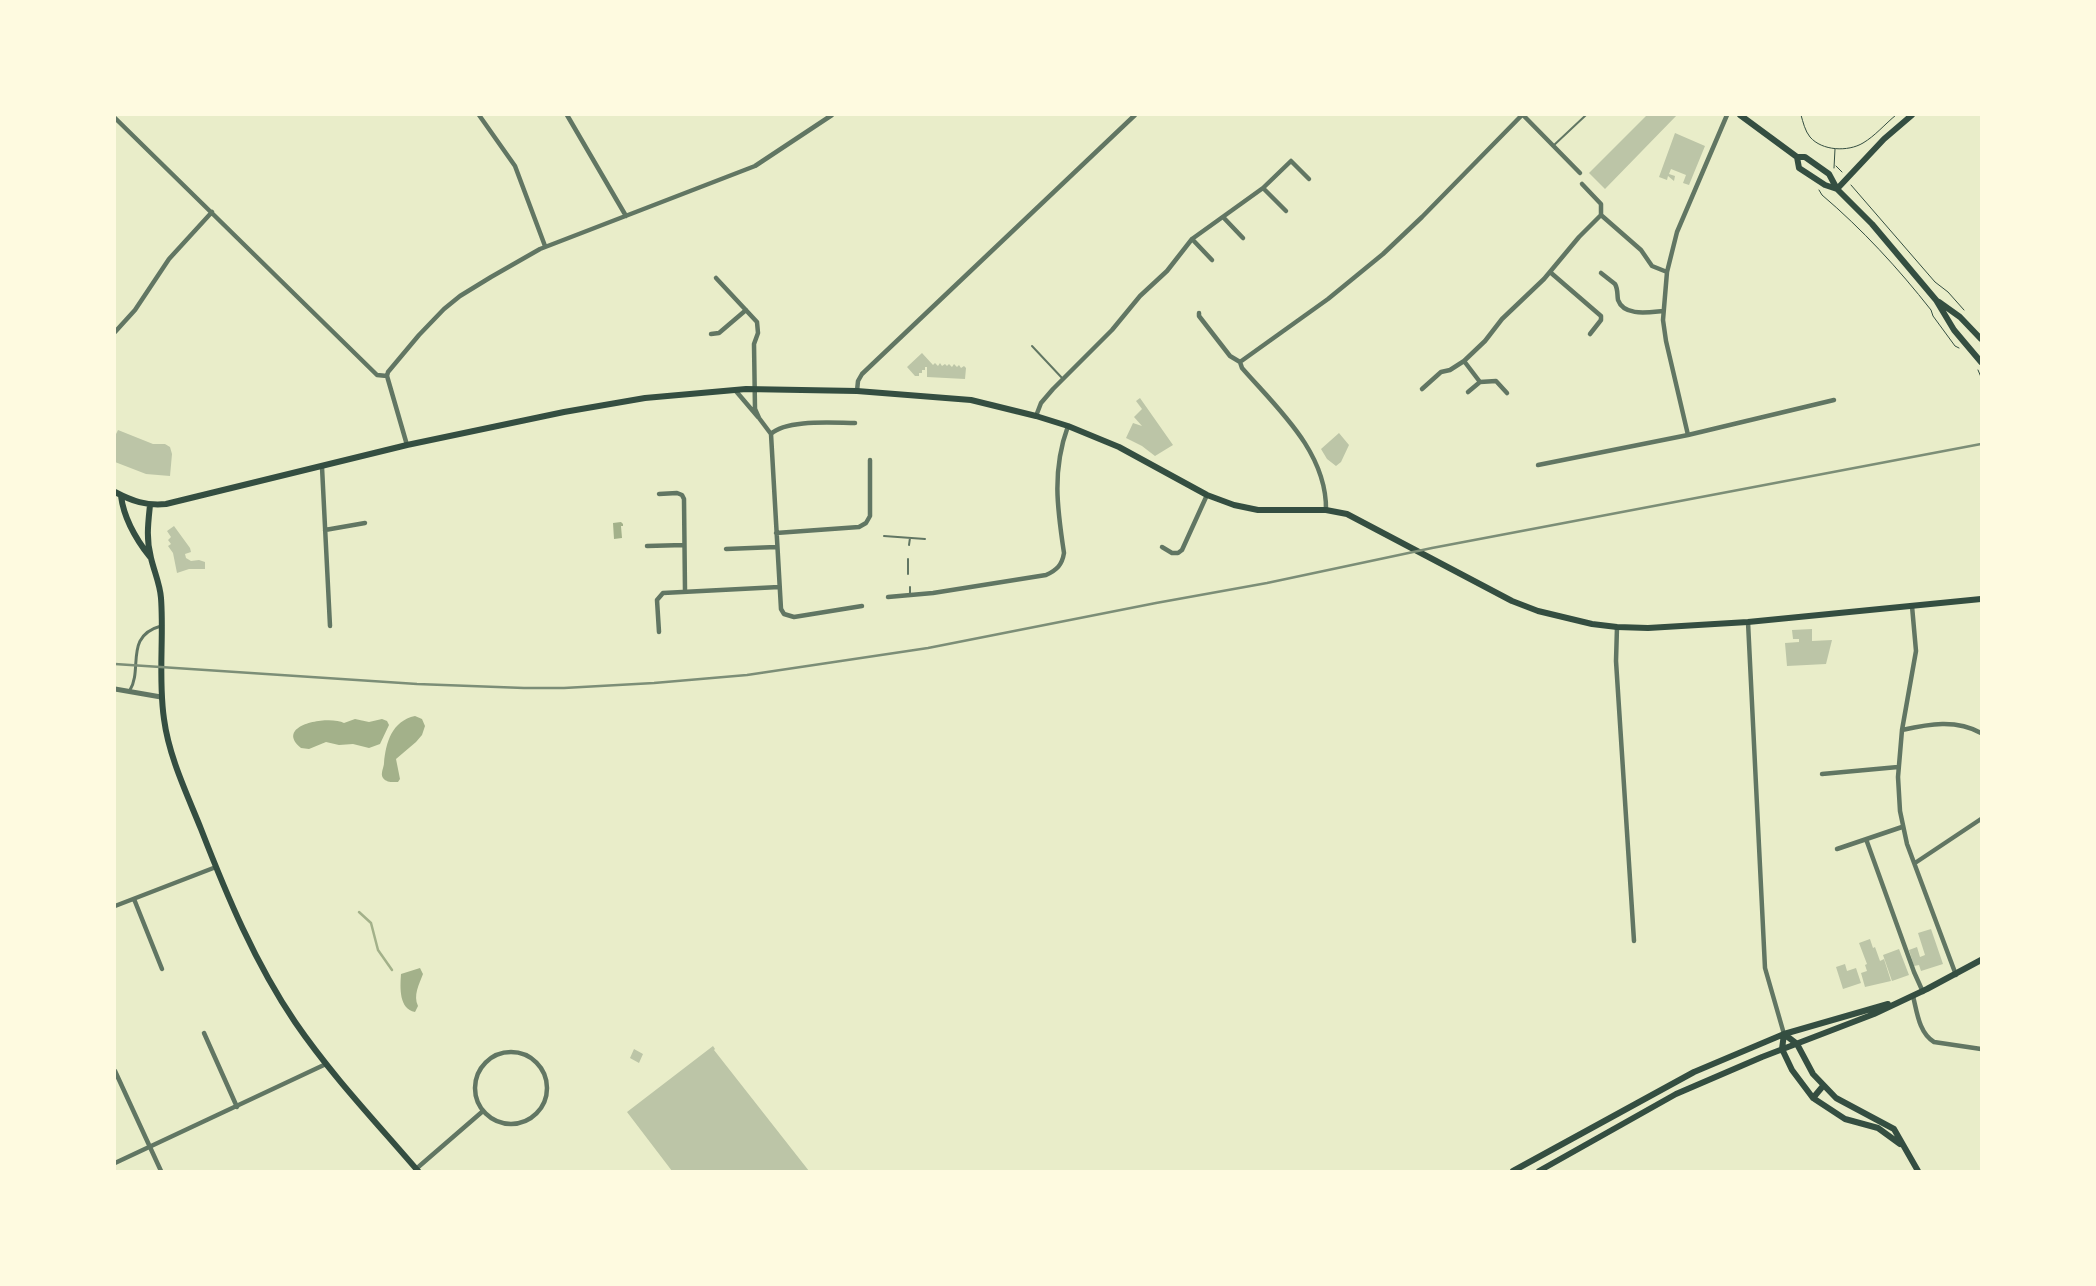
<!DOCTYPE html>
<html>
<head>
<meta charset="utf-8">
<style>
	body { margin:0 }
	#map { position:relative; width:2096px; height:1286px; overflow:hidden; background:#e9edc9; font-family:Roboto,sans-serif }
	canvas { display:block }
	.frame { position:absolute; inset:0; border:116px solid #fefae0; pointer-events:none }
</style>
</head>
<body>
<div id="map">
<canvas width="2096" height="1286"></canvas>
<div class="frame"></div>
</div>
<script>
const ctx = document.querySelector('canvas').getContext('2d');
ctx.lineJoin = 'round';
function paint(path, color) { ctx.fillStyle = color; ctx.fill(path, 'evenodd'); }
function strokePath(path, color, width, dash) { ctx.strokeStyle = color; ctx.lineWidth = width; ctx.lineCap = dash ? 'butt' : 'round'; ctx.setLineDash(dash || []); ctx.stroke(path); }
const water = new Path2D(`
	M621 522 623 524V526H621L622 538 614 539 613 523Z
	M415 716 422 719 425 726 422 735 416 742 396 759 400 779 398 782C393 782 387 783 383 778 380 774 384 767 384 763 386 742 392 721 415 716Z
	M355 719 369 722 382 719 387 721 389 725 380 744 369 748 353 744 339 745 326 742 309 749 301 748C273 725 329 715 344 723Z
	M420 968 423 974C419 985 413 995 418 1006L415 1012C399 1009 400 988 401 974Z`);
const stream = new Path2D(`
	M359 912 371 923 378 950 392 970`);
const building = new Path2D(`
	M1647 115H1677L1605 189 1589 173Z
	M1675 133 1705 146 1689 185 1683 183 1686 175 1671 169 1669 174 1675 176 1674 181 1668 176 1667 180 1659 177Z
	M922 353 933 365 935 363 938 366 940 363 942 366 945 364 947 366 949 364 952 367 954 364 957 367 959 365 961 368 964 366 966 368 965 379 927 377V367H925V370H922V373H919V376H915L907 367Z
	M1140 398 1173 445 1155 456 1142 446 1126 438 1133 423 1142 426 1134 417 1142 409 1136 401Z
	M118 430 153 444H165L170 447 172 454 170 476 146 474 115 462V436Z
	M1339 433 1349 445 1341 462 1336 466 1327 459 1321 449Z
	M174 526 190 548 191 552 185 554 186 558 191 561 199 560 205 562V569H189L177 573 173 553 168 546 171 544 168 540 171 537 167 531Z
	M1812 629V641L1832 640 1826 664 1787 666 1785 643 1799 642V639H1793L1792 630Z
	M1931 929 1943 964 1921 971 1919 965 1914 966 1909 950 1917 947 1920 957 1925 955 1918 933Z
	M1870 939 1873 948 1875 947 1880 961 1884 959 1891 981 1865 987 1861 973 1867 971 1865 965 1867 964 1859 943Z
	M1899 949 1909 975 1892 981 1883 955Z
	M1845 964 1847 971 1856 968 1861 983 1843 989 1836 967Z
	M713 1046 715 1049 714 1050 809 1171H672L627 1112Z
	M634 1049 643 1054 639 1063 630 1058Z`);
const path = new Path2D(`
	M1801 115C1803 122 1805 131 1810 137 1822 151 1848 152 1863 143 1875 136 1885 124 1896 115
	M1836 166 1842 172
	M1834 168 1835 149
	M1851 185 1935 282 1948 292 1964 310
	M1819 190 1822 195C1862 229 1898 268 1931 310L1933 316 1955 346 1959 348
	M1978 370 1981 377`);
const service = new Path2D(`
	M1553 146 1586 115
	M1032 346 1063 379
	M884 536 925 539
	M909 545 910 538
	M908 559V574
	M910 587V595`);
const pedestrian = new Path2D(`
	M130 690C143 669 124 636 161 626`);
const minor = new Path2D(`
	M479 115 515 166 545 246
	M567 115 626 216
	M1523 115 1580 173
	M115 118 377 375 387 376
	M1263 188 1286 211
	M1601 215 1641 250 1652 266 1667 272
	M1223 217 1243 238
	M1192 239 1212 260
	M1550 272 1601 316V320L1590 334
	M1601 273 1615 284C1618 289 1617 294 1618 300 1624 317 1650 312 1663 311
	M716 278 757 322 758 333 754 344 755 409 759 418 771 434 781 609 784 614 794 617 862 606
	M1199 313V316L1230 356 1240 362 1242 368C1277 408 1327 452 1326 510
	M115 332 135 310 169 259 212 212
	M711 334 719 333 746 310
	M1464 361 1480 382 1496 381 1507 393
	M1240 362 1328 299 1383 254 1422 217 1522 115
	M1422 389 1441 372 1450 370 1464 361 1485 341 1502 319 1544 279 1579 237 1601 215V204L1582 184
	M735 390 758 417
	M857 391 858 381 862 374 1135 115
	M1468 392 1480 382
	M1036 416 1041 403 1053 389 1112 330 1140 296 1167 271 1192 239 1263 188 1291 161 1309 179
	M771 434C786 419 834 423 855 423
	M1688 435 1666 341 1663 320 1667 272 1677 232 1727 115
	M407 445 387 376 388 372 419 335 444 309 460 296 491 277 540 249 755 166 832 115
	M1538 465 1688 435 1834 400
	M322 467 330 626
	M659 494 677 493 682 495 684 499 685 591
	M325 530 365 523
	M776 533 859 527 866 523 870 516V460
	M647 546 684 545
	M1162 547 1172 553H1178L1182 550 1207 495
	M726 549 776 547
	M888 597 933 593 1046 575C1057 570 1062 565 1064 553 1057 507 1052 470 1068 426
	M1912 606 1916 651 1902 730 1898 777 1900 811 1907 844 1956 975
	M1748 622 1765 968 1784 1034
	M1617 627 1616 661 1634 941
	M659 632 657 600 663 593 779 587
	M1902 730C1929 724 1956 719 1981 733
	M1822 774 1898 767
	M1866 839 1914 972 1923 992
	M1837 849 1902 827
	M1915 863 1981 819
	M134 899 162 969
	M115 906 216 867
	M1913 996C1917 1012 1919 1033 1934 1042L1981 1049
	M204 1033 237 1107
	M475 1088a36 36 0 1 1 72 0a36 36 0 1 1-72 0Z
	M115 1071 161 1171
	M115 1163 326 1064
	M416 1169 483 1111`);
const tertiary = new Path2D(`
	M115 689 161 697`);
const secondary = new Path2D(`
	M1740 115 1797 157H1805L1829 174 1837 189 1872 224 1936 300 1954 330 1981 362
	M1797 157 1799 168 1825 185 1837 189
	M1837 189 1884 139 1912 115
	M1939 302 1960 317 1981 339
	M115 492C132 501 146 506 166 504L407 445 564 412 645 398 746 389 857 391 971 400 1036 416 1068 426 1119 447 1207 495 1234 505 1258 510H1326L1347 514 1512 601 1538 611 1592 624 1617 627 1648 628 1748 622 1981 599
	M121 496C124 519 135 538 150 557
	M150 505C148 524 146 539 151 558 154 571 160 584 161 598 164 638 158 679 164 719 169 757 187 794 201 829 227 896 255 963 295 1022 332 1076 376 1122 418 1171
	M1784 1034 1797 1044 1813 1074 1836 1098 1894 1129 1918 1171
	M1784 1034 1782 1049 1792 1070 1813 1098 1845 1119 1878 1128 1900 1144
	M1813 1098 1823 1086
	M1513 1171 1694 1072 1784 1034 1888 1004
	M1539 1171 1676 1094 1762 1057 1874 1014 1927 989 1981 960`);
const rail = new Path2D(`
	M115 664 417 684 524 688H564L654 683 747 675 928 648 1156 603 1267 583 1432 548 1981 444`);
paint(water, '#a3b18a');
strokePath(stream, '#a3b18a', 2.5);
paint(building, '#bcc5a7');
strokePath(path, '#344e41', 1);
strokePath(service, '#617663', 2);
strokePath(pedestrian, '#617663', 3);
strokePath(minor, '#617663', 4.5);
strokePath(tertiary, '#617663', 5);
strokePath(secondary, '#344e41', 6);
strokePath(rail, '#7c8e77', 2.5);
</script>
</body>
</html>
